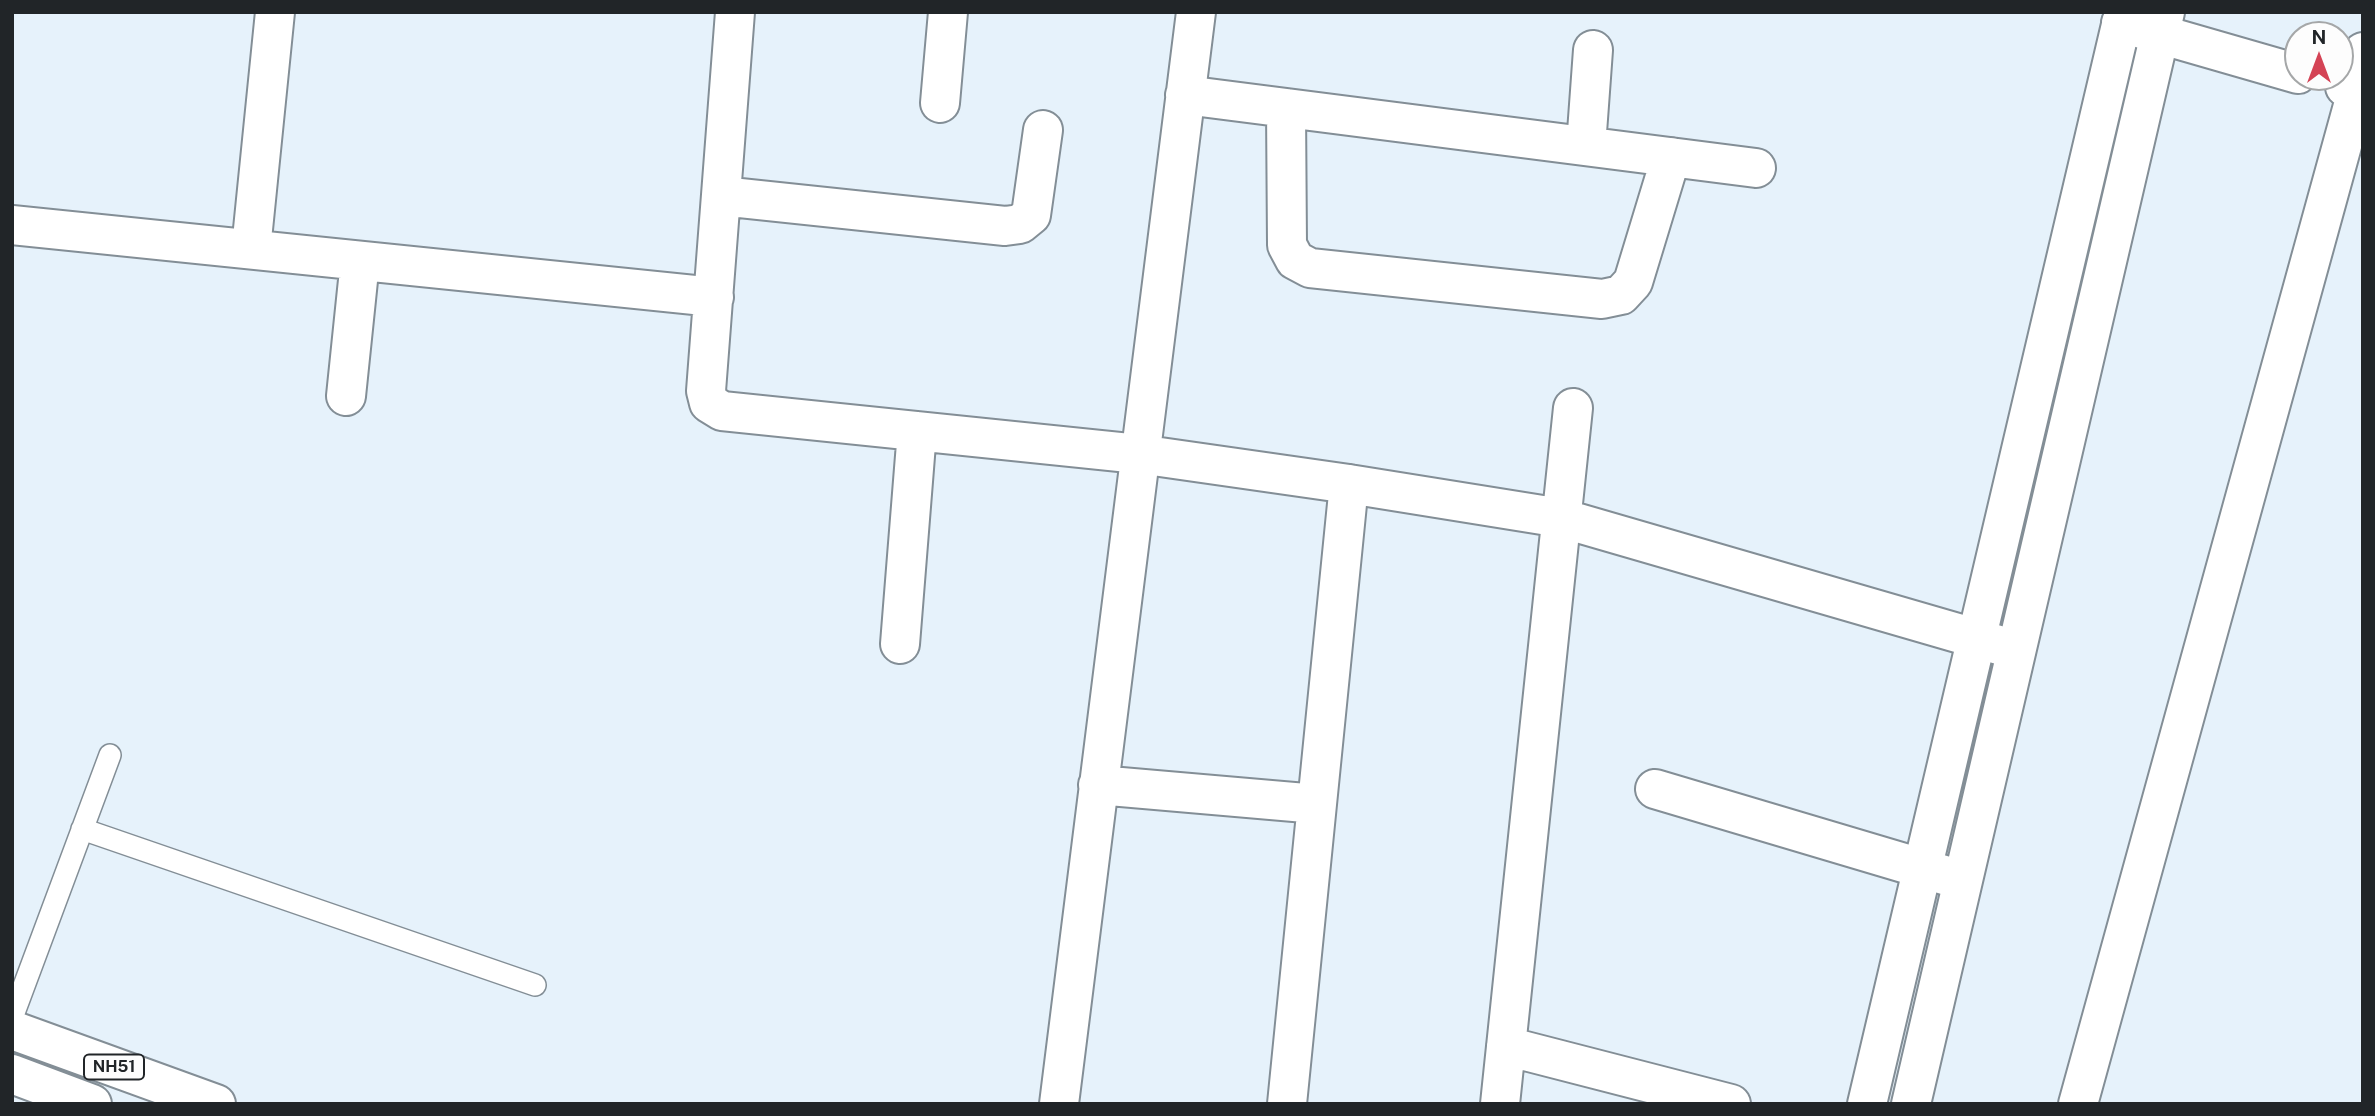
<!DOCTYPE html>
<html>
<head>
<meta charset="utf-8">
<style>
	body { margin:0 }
	#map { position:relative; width:2375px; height:1116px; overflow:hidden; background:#e6f2fb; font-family:"Public Sans",sans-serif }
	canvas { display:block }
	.frame { position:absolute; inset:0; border:14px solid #212528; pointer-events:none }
	.north { position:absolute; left:2284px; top:21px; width:70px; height:70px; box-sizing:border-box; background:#fdfdfd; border:2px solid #a5a7a8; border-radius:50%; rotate:0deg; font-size:19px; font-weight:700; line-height:28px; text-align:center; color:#212528 }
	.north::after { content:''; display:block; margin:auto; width:24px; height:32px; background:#d44355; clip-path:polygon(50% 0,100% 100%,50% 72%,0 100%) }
</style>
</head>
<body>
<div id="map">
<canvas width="2375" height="1116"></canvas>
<div class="frame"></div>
<div class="north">N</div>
</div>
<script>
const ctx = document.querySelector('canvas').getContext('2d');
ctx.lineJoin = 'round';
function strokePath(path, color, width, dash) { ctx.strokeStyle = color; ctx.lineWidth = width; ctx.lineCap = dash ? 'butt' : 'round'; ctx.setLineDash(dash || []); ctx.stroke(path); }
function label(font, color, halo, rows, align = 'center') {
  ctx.font = font + ' "Public Sans",sans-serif'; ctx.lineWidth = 5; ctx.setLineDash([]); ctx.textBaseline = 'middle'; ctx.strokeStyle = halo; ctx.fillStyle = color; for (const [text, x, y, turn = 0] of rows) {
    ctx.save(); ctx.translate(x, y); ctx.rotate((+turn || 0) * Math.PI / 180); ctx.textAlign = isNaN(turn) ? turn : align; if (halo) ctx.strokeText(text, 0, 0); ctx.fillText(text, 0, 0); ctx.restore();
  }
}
const service = new Path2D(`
	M82 829 535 985
	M12 1018 110 755`);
const minor = new Path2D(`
	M735 12 706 391 709 403 722 411 1139 454 1349 484 1561 518 2016 650
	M2121 23 2298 74
	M2345 87 2363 52
	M1185 95 1756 168
	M940 103 948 12
	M1286 108 1287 245 1295 260 1310 268 1602 299 1621 295 1633 282 1671 157
	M1586 146 1593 50
	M721 196 1005 226 1020 224 1031 215 1043 130
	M12 225 714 297
	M251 249 275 12
	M346 396 360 261
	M900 644 917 431
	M1098 785 1317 804
	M1655 789 1961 880
	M1506 1046 1731 1104
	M1059 1104 1196 12
	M1287 1104 1349 484
	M1500 1104 1573 408
	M2078 1104 2357 91`);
const tertiary = new Path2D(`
	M1867 1104 2124 12
	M1911 1104 2165 12`);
const trunk = new Path2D(`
	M12 1030 216 1104
	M12 1074 92 1104`);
const shields = [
	[114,1067,60]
];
const shieldNames = [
	["NH51",114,1067]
];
strokePath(service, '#838e96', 24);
strokePath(minor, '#838e96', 42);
strokePath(tertiary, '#838e96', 42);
strokePath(trunk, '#838e96', 42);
strokePath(service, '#fff', 21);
strokePath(minor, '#fff', 38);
strokePath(tertiary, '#fff', 38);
strokePath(trunk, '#fff', 38);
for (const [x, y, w] of shields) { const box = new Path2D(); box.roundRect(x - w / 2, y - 12.5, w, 25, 5); ctx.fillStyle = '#fdfdfd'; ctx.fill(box); strokePath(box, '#212528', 2); }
label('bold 16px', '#212528', null, shieldNames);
</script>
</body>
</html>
